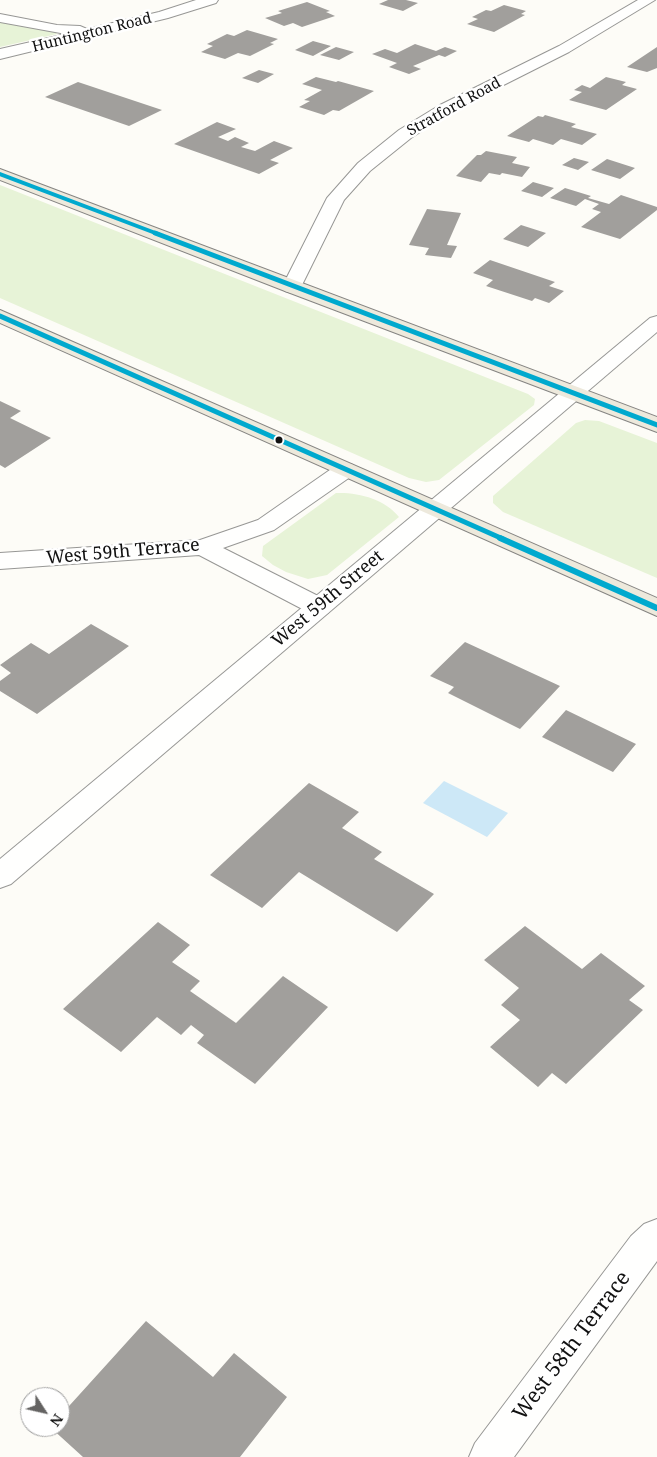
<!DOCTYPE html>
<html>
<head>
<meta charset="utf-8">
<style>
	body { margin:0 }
	#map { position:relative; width:657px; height:1457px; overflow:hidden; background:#fdfcf7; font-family:"Noto Serif",serif }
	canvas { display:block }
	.north { position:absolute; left:20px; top:1387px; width:50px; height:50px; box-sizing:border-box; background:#fff; border:1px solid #a0a0a0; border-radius:50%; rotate:125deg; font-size:14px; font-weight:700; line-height:20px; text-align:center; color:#111 }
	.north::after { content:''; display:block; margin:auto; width:18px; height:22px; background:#646362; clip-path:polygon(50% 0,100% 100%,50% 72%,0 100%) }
</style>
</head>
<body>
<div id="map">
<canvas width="657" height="1457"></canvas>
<div class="north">N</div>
</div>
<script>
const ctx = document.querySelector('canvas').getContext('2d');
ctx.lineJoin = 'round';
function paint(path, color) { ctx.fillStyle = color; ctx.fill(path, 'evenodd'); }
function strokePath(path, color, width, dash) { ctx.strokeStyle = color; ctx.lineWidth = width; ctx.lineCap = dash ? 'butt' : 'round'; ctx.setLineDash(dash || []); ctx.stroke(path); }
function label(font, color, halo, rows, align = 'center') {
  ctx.font = font + ' "Noto Serif",serif'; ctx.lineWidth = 5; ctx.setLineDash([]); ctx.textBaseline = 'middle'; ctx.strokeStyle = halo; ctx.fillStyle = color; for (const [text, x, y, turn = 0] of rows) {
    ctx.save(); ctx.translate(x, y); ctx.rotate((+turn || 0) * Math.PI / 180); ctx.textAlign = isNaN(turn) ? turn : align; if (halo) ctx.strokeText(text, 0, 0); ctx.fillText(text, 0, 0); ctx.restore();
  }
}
const green = new Path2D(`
	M0 22 56 32 57 34 0 47Z
	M0 185 528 394 535 399 534 405 439 480 426 482 409 478 0 298Z
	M585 420 599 421 657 443V578L503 512 493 503V496L576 423Z
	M336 493C358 492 385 499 399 517L327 575 308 579 286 572 273 565 262 556 263 546Z`);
const water = new Path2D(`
	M444 781 508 813 487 837 423 803Z`);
const building = new Path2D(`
	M388 0H406L418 3 403 11 379 4Z
	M307 2 330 11 326 12 335 16 302 27 293 23 284 26 265 18 282 13 278 11Z
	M504 5 526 11 521 14 525 15 494 32 467 24 478 19 472 17 486 10 491 11Z
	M247 30 278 39 270 43 274 44 250 56 238 53 225 59 201 52 213 46 207 44 227 34 234 36Z
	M313 41 331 46 313 56 295 50Z
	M415 44 436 51 445 47 457 51 445 57 439 55 413 66 421 69 409 74 389 67 397 63 372 54 385 49 397 53Z
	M336 47 354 52 339 60 320 55Z
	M657 47V68L647 72 627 67Z
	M259 70 274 74 258 83 242 78Z
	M316 77 336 82 338 81 374 91 339 111 333 110 324 115 299 107 310 101 304 100 322 90 302 84Z
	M606 77 626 82 622 85 637 89 606 110 569 100 582 92 574 90 582 85 590 88Z
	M78 82 162 110 129 126 45 97Z
	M545 115 576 124 571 127 597 134 582 145 561 139 553 145 533 139 529 142 507 136 538 116 543 117Z
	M217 122 236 129 218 137 228 141 235 137 249 143 241 147 255 151 274 141 293 148 270 160 279 163 259 174 174 144Z
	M486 151 517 157 512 163 530 167 522 177 502 173 500 175 489 173 481 182 456 176 477 155H481Z
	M574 158 589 162 578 170 562 165Z
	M607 159 635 168 620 179 591 170Z
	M533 182 554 188 542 197 521 191Z
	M565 188 591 196 588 198 609 204 621 195 657 207V210L620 239 581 227 601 212 592 209 599 204 585 199 576 206 550 198Z
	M427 209 461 213 447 245 457 246 451 258 425 255 429 248 409 245Z
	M521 225 546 233 528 247 503 239Z
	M490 260 555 282 549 286 564 291 549 303 535 298 532 301 486 286 493 280 473 273Z
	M0 401 21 411 10 418 51 438 5 468 0 465Z
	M91 624 129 646 37 714 0 691V681L11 673 0 665 31 643 49 654Z
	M465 642 560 686 520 729 448 693 454 687 430 676Z
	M566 710 636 744 613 772 542 737Z
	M309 783 359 812 342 828 382 852 374 859 434 894 397 932 299 872 262 908 210 875Z
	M158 922 190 945 172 962 200 981 190 991 236 1023 283 976 328 1007 255 1084 197 1043 204 1035 191 1025 181 1035 157 1017 121 1052 63 1009Z
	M525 926 582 969 601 953 645 986 629 1000 643 1010 566 1084 552 1073 538 1087 490 1047 520 1020 501 1005 519 988 484 960Z
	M146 1321 213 1377 234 1353 287 1397 240 1457H83L50 1427H60V1416Z`);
const minor = new Path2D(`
	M196 0H218L216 3 168 18 0 59V49L66 34 0 22V14L57 25 80 26 87 29 159 12Z
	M638 0H655L569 52 452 111 411 138 370 171 344 200 299 291 292 293 285 291 282 287 327 198 358 163 399 130 440 105 559 46Z
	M345 463 353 465 356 470 353 475 274 530 223 548 328 601 332 607 328 613 319 615 310 613 199 555 0 569V553L200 540 258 520 337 465Z
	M657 1219V1261L514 1457H469L475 1443 631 1236 644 1224Z`);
const tertiary = new Path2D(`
	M657 316V332L11 884 0 888V859L650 318Z`);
const primary = new Path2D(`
	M0 169 657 417V432L285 291 0 180Z
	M0 310 657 598V616L0 323Z`);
const bus1Far2 = new Path2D(`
	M0 174 158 234`);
const bus1Far1 = new Path2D(`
	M155 233 657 425
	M0 316 503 539`);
const bus1 = new Path2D(`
	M500 538 657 608`);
const markers = [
	[279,440,4.5,"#111"]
];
const farStreetnames = [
	["Huntington Road",92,33,-14],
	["Stratford Road",454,107,-29]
];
const streetNames = [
	["West 59th Terrace",123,552,-5],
	["West 59th Street",328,599,-40]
];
const nearStreetnames = [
	["West 58th Terrace",572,1346,-53]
];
paint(green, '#e7f3d7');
paint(water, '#cde8f7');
paint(building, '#a19f9c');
strokePath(minor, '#979795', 2);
strokePath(tertiary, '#979795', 2);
strokePath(primary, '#858482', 2);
paint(minor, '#fffffe');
paint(tertiary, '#fffffe');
paint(primary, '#ede9dc');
strokePath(bus1Far2, '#00a9ce', 4);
strokePath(bus1Far1, '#00a9ce', 5);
strokePath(bus1, '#00a9ce', 6);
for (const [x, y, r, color] of markers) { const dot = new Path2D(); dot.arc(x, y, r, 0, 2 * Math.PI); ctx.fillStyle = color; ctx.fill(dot); strokePath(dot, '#fff', 2); }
label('15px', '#111', '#fff', farStreetnames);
label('18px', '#111', '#fff', streetNames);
label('21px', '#111', '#fff', nearStreetnames);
</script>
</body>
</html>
